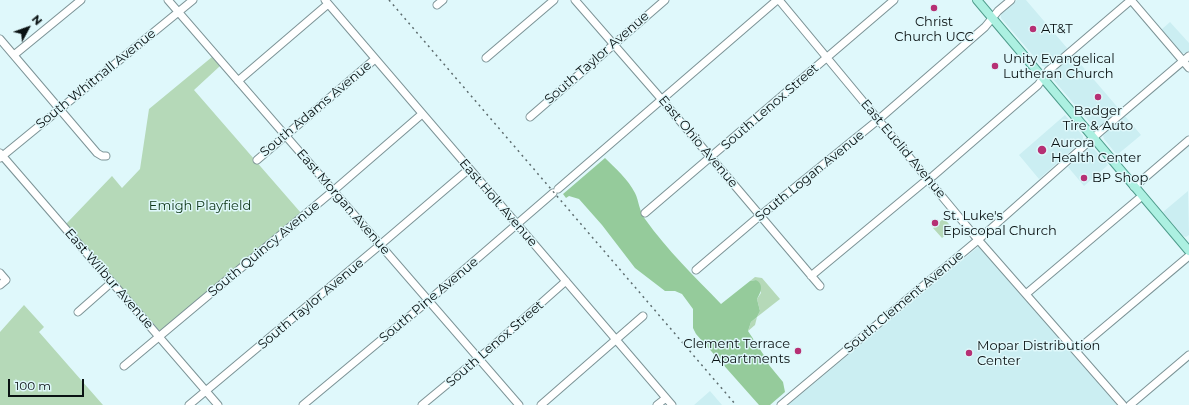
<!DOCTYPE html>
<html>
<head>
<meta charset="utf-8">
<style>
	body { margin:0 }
	#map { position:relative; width:1189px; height:405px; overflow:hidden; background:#dff8fb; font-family:Montserrat,sans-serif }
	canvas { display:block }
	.north { position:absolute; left:8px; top:8px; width:40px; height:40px; -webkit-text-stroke:3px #dff8fb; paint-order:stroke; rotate:49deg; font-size:11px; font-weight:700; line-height:16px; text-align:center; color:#0a1213 }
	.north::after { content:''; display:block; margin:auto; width:14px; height:18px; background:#0a1213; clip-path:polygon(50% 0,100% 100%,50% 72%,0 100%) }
	.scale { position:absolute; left:8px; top:379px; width:76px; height:18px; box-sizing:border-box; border:2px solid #0a1213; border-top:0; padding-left:5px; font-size:12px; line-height:14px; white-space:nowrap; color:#0a1213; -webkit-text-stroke:3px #dff8fb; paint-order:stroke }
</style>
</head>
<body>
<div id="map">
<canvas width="1189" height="405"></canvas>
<div class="north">N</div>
<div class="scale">100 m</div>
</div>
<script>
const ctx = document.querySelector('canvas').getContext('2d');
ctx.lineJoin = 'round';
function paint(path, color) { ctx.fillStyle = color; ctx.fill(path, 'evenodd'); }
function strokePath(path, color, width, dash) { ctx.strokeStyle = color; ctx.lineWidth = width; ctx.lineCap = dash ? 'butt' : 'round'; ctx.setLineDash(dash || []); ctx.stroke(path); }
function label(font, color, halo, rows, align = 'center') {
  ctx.font = font + ' Montserrat,sans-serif'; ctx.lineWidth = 3; ctx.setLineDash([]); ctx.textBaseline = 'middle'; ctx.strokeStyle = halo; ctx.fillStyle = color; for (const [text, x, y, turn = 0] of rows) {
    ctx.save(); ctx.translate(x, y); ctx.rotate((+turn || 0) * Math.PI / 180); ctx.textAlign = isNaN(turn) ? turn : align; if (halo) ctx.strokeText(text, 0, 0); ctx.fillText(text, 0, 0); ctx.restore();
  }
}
const built = new Path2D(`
	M1017 0H1026L1067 48V50L1046 67 1042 66 1001 18V13Z
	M1170 22 1189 43V51L1186 53H1181L1161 30Z
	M1072 54 1119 109 1098 128 1093 126 1051 77 1052 71Z
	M1065 115 1083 136V140L1039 179 1019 155Z
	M1125 116 1141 135 1117 155 1104 139 1103 136 1104 133Z
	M1091 148 1094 149 1108 165 1084 186 1068 167 1088 149Z
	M1188 191 1189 235 1186 237 1183 236 1163 212Z
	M978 247H980L1119 405H788Z
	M710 391 722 405H694Z`);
const green = new Path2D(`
	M212 57 220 66 194 90 301 213 162 330H159L66 224 112 176 122 188 140 169 149 109Z
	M944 218 953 229 942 238 933 228Z
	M755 277 762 278 780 299 757 317 755 325 748 331 751 322 757 317 760 311 757 299 761 293 756 280 750 281Z
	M24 305 44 327 39 332 103 405H0V332Z`);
const forest = new Path2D(`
	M605 158C615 168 628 179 635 193 639 201 639 211 645 219 667 250 695 277 721 304L750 281 756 280C764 284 761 292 757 299L760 311 757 317 751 322 748 331 765 357 769 365 783 382 785 392 770 405H759L696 334 693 328V309L682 294 675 291H665L635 268 602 225 579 199 569 196 566 198 563 194Z`);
const minor = new Path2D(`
	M168 0 519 405
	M325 0 672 405
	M575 0 657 94 820 286
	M779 0 974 235 1123 405
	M1131 0 1189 68
	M437 5 443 0
	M0 39 97 153 102 156H106
	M14 55 81 0
	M486 58 554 0
	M238 81 328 4
	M530 117 665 0
	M0 153 218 405
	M0 158 193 0
	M257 160 375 59
	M1134 187 1189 140
	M558 189 777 0
	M645 213 894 0
	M696 270 756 219 878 120 985 27 998 11 1011 0
	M0 273 6 280 0 285
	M811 276 923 183 933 176 1038 85 1048 71 1131 0
	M1026 294 1142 196
	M78 312 112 282
	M1076 351 1189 256
	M124 366 333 191 422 114
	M189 405 380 245 469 169
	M303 405 428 301 553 193
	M422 405 486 352 566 281
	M541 405 643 316
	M657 405 666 398
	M781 405 978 240 1101 131 1189 56
	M1130 405 1189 355`);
const major = new Path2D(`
	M977 0 1189 251`);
const rail = new Path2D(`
	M389 0 736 405`);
const markers = [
	[934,8,4,"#b63074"],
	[1033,29,4,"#b63074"],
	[995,66,4,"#b63074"],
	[1098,97,4,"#b63074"],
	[1042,150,5,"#b63074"],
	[1084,178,4,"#b63074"],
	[935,223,4,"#b63074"],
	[798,351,4,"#b63074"],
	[969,353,4,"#b63074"]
];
const poiNames = [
	["Christ",934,22,"center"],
	["Church UCC",934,37,"center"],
	["AT&T",1041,29],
	["Unity Evangelical",1003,59],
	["Lutheran Church",1003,74],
	["Badger",1098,111,"center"],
	["Tire & Auto",1098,126,"center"],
	["Aurora",1051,143],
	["Health Center",1051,158],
	["BP Shop",1092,178],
	["St. Luke's",943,216],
	["Episcopal Church",943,231],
	["Clement Terrace",790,344,"right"],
	["Apartments",790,359,"right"],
	["Mopar Distribution",977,346],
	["Center",977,361]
];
const streetNames = [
	["South Taylor Avenue",597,58,-41],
	["South Whitnall Avenue",96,79,-39],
	["South Lenox Street",770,107,-41],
	["South Adams Avenue",316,109,-40],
	["East Ohio Avenue",698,142,50],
	["East Euclid Avenue",903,149,50],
	["South Logan Avenue",810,176,-39],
	["East Morgan Avenue",343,202,49],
	["East Holt Avenue",498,203,49],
	["South Quincy Avenue",264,249,-40],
	["East Wilbur Avenue",109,279,49],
	["South Pine Avenue",429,300,-40],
	["South Clement Avenue",904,302,-40],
	["South Taylor Avenue",311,304,-40],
	["South Lenox Street",495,344,-41]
];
const parkNames = [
	["Emigh Playfield",200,206]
];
paint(built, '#cbeef2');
paint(green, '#b5d9b8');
paint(forest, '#95cb9b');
strokePath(minor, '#7c9396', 9);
strokePath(major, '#4f9c8c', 10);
strokePath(minor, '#fff', 7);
strokePath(major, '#acf0e1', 8);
strokePath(rail, '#5d6c6e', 1.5, [2, 4]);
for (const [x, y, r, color] of markers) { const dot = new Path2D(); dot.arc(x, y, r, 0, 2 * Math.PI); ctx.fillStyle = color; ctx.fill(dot); strokePath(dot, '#dff8fb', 1.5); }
label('13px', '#0a1213', '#dff8fb', poiNames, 'left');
label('13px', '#0a1213', '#dff8fb', streetNames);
label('13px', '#0c3415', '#dff8fb', parkNames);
</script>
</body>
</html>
